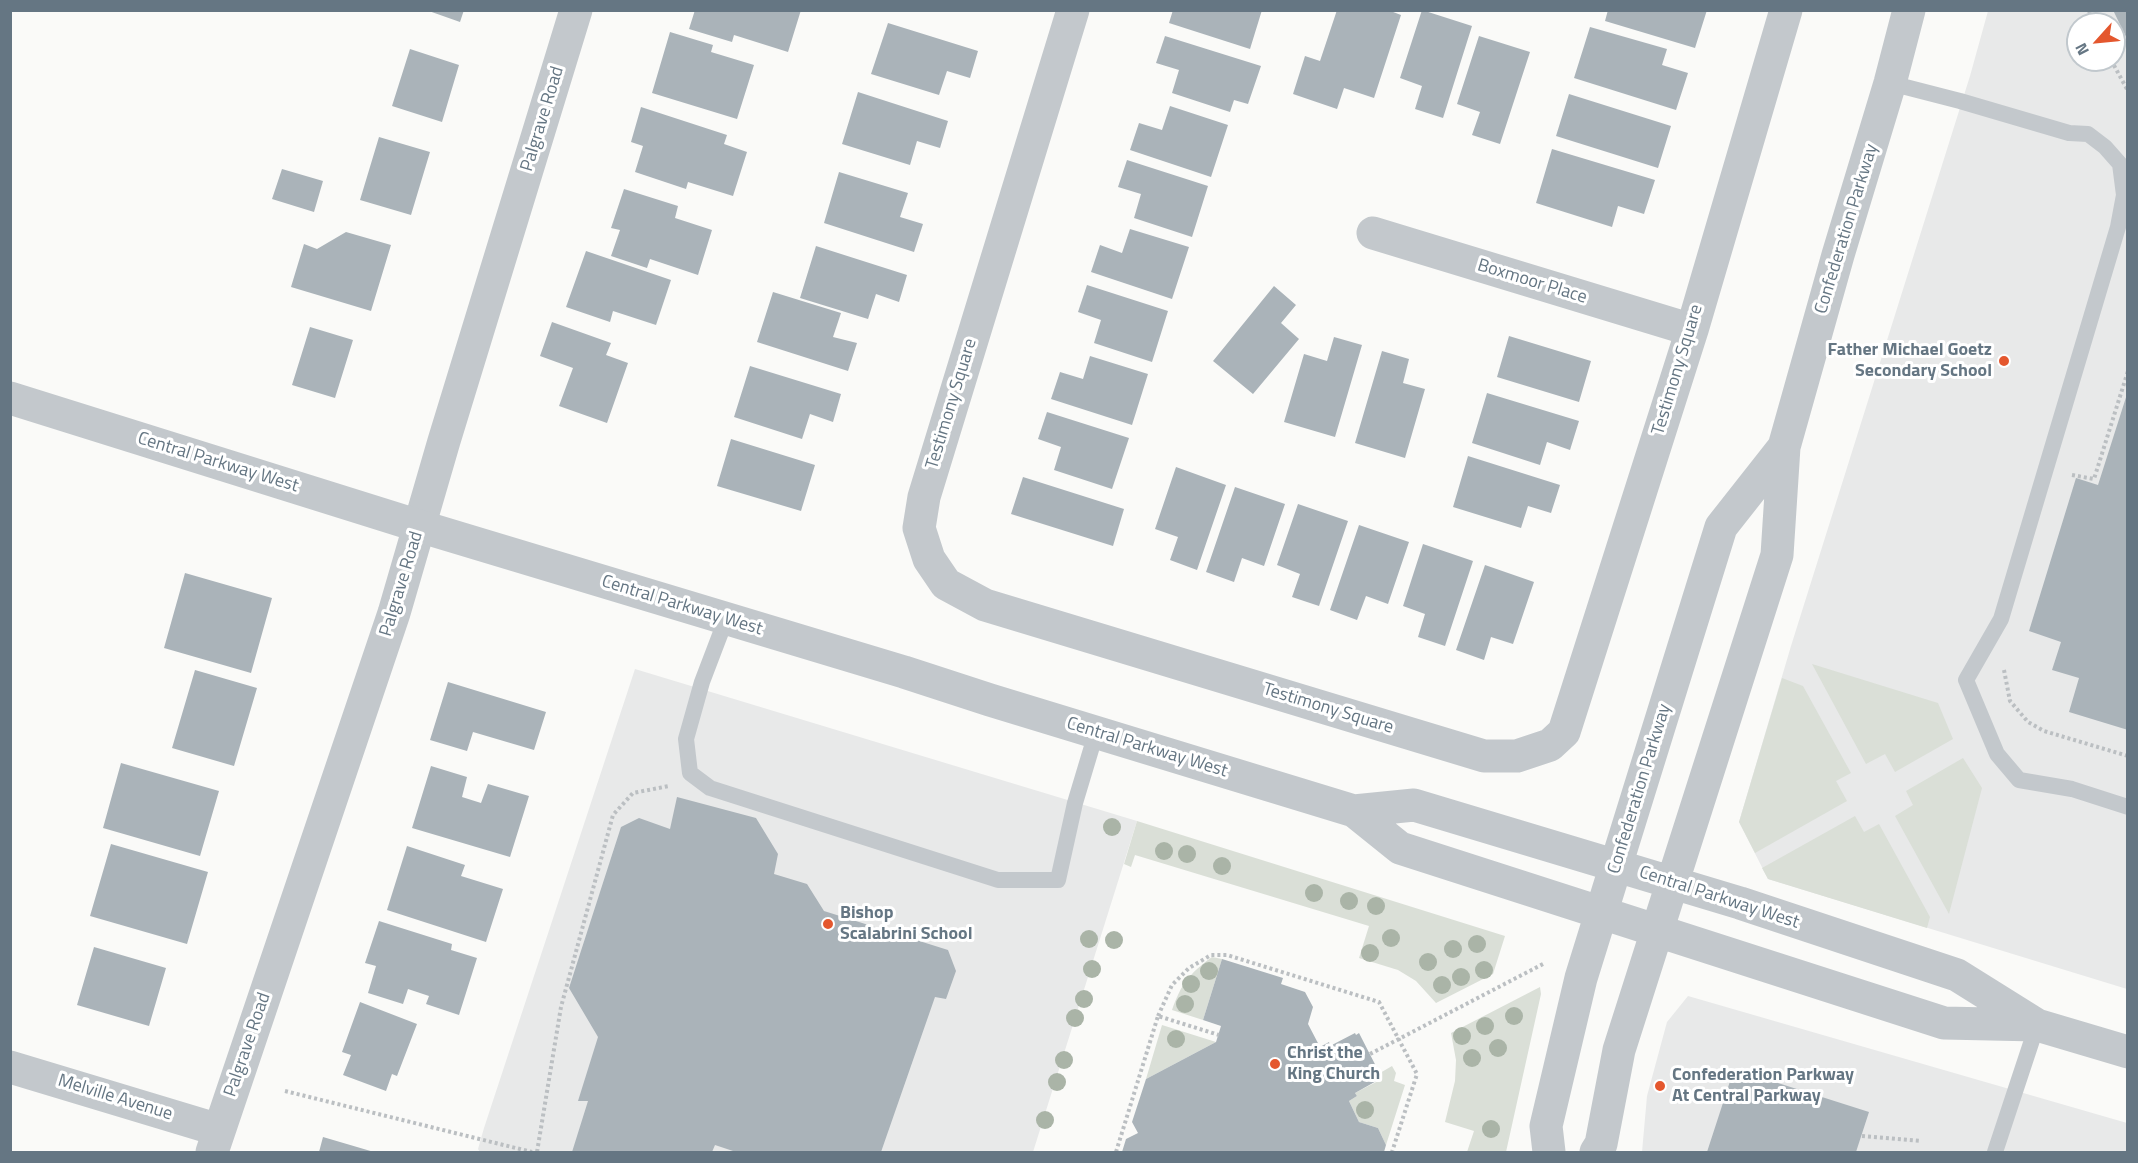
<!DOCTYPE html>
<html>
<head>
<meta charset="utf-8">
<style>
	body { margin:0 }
	#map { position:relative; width:2138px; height:1163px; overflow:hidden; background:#fafaf8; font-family:"Titillium Web",sans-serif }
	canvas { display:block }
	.frame { position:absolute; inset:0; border:12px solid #657683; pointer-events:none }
	.north { position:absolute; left:2066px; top:12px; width:60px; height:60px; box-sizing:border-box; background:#fff; border:2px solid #c1c8cd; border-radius:50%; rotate:243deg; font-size:16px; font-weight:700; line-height:24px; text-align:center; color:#657683 }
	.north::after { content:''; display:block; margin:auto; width:21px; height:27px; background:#e4572e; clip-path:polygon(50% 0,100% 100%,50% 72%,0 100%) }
</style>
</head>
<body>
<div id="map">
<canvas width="2138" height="1163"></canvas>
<div class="frame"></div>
<div class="north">N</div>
</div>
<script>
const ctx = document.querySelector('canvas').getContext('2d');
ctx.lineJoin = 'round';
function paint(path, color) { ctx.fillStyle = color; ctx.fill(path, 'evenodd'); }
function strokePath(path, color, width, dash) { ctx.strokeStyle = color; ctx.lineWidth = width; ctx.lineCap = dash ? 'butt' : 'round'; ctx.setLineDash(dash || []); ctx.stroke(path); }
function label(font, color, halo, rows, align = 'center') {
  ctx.font = font + ' "Titillium Web",sans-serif'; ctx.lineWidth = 6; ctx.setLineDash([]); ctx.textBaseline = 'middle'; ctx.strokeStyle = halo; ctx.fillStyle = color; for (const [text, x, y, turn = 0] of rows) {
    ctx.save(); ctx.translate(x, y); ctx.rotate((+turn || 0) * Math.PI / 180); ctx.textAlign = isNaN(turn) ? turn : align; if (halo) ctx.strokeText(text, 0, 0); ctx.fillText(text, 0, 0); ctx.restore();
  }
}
const built = new Path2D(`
	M1988 11H2127V989L1768 879 1739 822 1791 646 1970 76ZM2078 24H2114V60H2078Z
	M635 669 1137 821 1033 1152H480L478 1149 484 1128Z
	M1688 996 2127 1123V1152H1642L1647 1096 1667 1022Z`);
const green = new Path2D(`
	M1812 664 1938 703 1953 739 1895 772 1885 754 1866 764Z
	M1782 678 1803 686 1851 773 1836 781 1847 801 1755 853 1739 822Z
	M1963 758 1982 788 1949 914 1895 816 1913 805 1906 791Z
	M1855 816 1864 832 1879 824 1930 917 1927 928 1768 879 1762 868Z
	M1137 821 1505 936 1493 974 1436 1003 1416 981 1398 970 1359 958 1369 926 1135 855 1131 867 1124 864Z
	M1212 957 1222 959 1203 1020 1172 1010C1181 984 1189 974 1212 957Z
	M1540 987 1541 994 1506 1152H1467L1474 1131 1445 1122 1455 1081 1456 1060 1451 1033Z
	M1162 1025 1216 1042 1146 1079Z
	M1392 1066 1396 1073 1394 1081 1405 1085 1386 1145 1378 1128 1359 1122 1349 1101 1357 1096 1355 1093 1380 1080V1073Z`);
const building = new Path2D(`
	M426 10H464L460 22Z
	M695 10H801L788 52 734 35 732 42 689 29Z
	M1173 10H1262L1250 49 1169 23Z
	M1337 10H1388L1401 15 1374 98 1344 88 1337 109 1293 94 1305 56 1320 61Z
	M1422 10 1472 26 1443 118 1415 109 1422 86 1400 78Z
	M1608 10H1707L1695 48 1605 21Z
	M2113 10H2128V41Z
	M888 23 978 51 970 78 947 71 939 95 871 74Z
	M1590 27 1667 49 1662 65 1688 73 1676 110 1574 78Z
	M670 32 713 45 711 52 754 65 737 119 652 93Z
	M1165 36 1261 66 1248 104 1234 100 1230 112 1172 93 1179 70 1156 63Z
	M1479 36 1530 52 1500 144 1472 135 1480 112 1457 104Z
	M410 49 459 65 442 122 392 106Z
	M858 92 948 121 940 148 917 141 910 165 842 144Z
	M1569 94 1671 126 1658 168 1556 136Z
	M1170 106 1228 125 1211 177 1130 150 1139 123 1162 130Z
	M641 107 727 135 724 144 747 152 733 196 688 182 686 189 635 172 643 146 631 142Z
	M379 137 430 152 411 215 360 200Z
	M1552 149 1655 180 1644 214 1618 206 1612 227 1536 203Z
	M1127 160 1208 186 1192 237 1134 218 1141 194 1118 187Z
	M282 169 323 181 314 212 272 199Z
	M839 172 908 193 900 217 923 224 914 252 824 223Z
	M624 189 678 206 675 218 712 230 698 275 650 259 647 268 611 256 620 230 611 228Z
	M1130 229 1189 247 1172 299 1091 272 1100 245 1122 253Z
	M346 232 391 245 371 311 291 287 304 244 317 249Z
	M816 246 907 275 899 302 876 294 868 319 800 298Z
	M586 251 671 280 656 325 613 311 610 322 566 307Z
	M1087 285 1168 311 1152 362 1094 343 1101 320 1078 312Z
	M1274 286 1296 305 1281 323 1299 339 1253 394 1213 361Z
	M773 292 841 313 833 337 857 343 848 371 757 342Z
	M552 322 611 343 606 355 628 363 607 423 559 406 573 368 540 356Z
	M310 327 353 340 335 398 292 385Z
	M1509 336 1591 361 1579 402 1497 377Z
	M1334 337 1362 345 1335 437 1284 422 1304 354 1327 361Z
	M1382 351 1409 359 1403 383 1425 389 1405 458 1355 443Z
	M1090 356 1148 374 1132 425 1051 399 1060 372 1083 379Z
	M750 366 841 394 833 422 810 414 802 439 734 417Z
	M2128 391V730L2069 712 2079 678 2052 670 2061 642 2029 631 2076 478 2098 485Z
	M1487 393 1579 421 1570 450 1547 442 1540 465 1472 443Z
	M1047 412 1129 438 1112 489 1054 470 1061 447 1038 439Z
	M731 439 815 465 801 511 717 486Z
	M1468 456 1560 485 1551 513 1528 506 1521 528 1453 507Z
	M1176 467 1226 485 1197 570 1170 560 1178 537 1155 529Z
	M1023 477 1124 509 1113 546 1011 514Z
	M1235 487 1285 504 1264 566 1242 558 1234 582 1206 572Z
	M1298 504 1348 521 1319 606 1292 597 1300 574 1277 565Z
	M1359 525 1409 542 1388 604 1366 596 1357 620 1330 610Z
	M1423 544 1473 561 1445 646 1418 637 1425 614 1403 606Z
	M1485 565 1534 582 1513 644 1491 637 1484 660 1456 650Z
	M185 573 272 598 251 673 164 648Z
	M195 670 257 688 234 766 172 748Z
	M448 682 546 712 534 750 473 732 467 751 430 740Z
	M121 763 219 791 200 856 103 828Z
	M431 766 467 777 462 797 481 803 488 784 529 796 510 857 412 828Z
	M677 797 756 818 778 854 774 874 807 884 824 911 948 950 956 971 946 999 935 997 881 1152H736L715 1145 712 1152H572L588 1101H578L598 1037 569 988 621 827 639 818 670 829Z
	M111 844 208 872 187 944 90 916Z
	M407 846 465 865 461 876 503 889 486 942 387 910Z
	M379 921 452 944 451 950 477 958 459 1015 426 1004 429 996 408 989 403 1004 368 993 376 966 365 963Z
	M94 947 166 968 149 1026 77 1005Z
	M1222 959 1283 978 1281 984 1305 992 1313 1007 1308 1024 1320 1047 1329 1042 1330 1046 1355 1033 1356 1035 1359 1033 1381 1076 1379 1077 1380 1079 1355 1093 1357 1096 1349 1101 1359 1122 1378 1128 1386 1145 1384 1152H1122L1126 1139 1138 1133 1132 1122 1146 1079 1216 1042 1221 1026 1203 1020Z
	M360 1002 417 1024 397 1076 392 1074 386 1091 343 1075 351 1055 342 1052Z
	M1734 1069 1869 1112 1856 1152H1707Z
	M323 1137 374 1152H319Z`);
const path = new Path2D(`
	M2089 10 2092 24
	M2111 60 2128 91
	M2072 475 2094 479 2128 371
	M2004 670 2010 701 2028 722 2044 731 2128 756
	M1158 1016 1172 985 1189 968 1211 955H1227L1379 1002 1417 1074 1392 1152
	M1370 1054 1543 964
	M285 1091 532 1152
	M1862 1136 1921 1141
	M537 1152 561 1007 613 815 633 793 669 786
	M1116 1152 1158 1016 1219 1035`);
const service = new Path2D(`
	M1890 83 1960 101 2069 133 2088 134 2105 147 2120 164 2124 195 2118 227 2001 619 1966 680 1997 754 2019 780 2072 789 2128 807
	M726 619 702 682 686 739 690 773 710 788 998 880H1058L1075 803 1096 733
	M1995 1152 2037 1025`);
const minor = new Path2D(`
	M1073 10 924 497 919 528 929 559 946 584 985 605 1484 756H1517L1550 745 1564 732 1692 330 1786 10
	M1373 233 1692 330
	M10 1067 219 1130
	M212 1152 394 613 444 441 576 10`);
const tertiary = new Path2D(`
	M10 398 419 526 904 672 990 700 1354 811 1414 805 1740 903 1957 975 2037 1025
	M1354 811 1400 848 1944 1023 2037 1025 2128 1052
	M1549 1152 1546 1126 1581 978 1721 527 1784 447
	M1596 1152 1601 1144 1619 1050 1777 555 1784 447 1838 255 1890 83 1909 10`);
const trees = [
	[1112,827],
	[1164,851],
	[1187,854],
	[1222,866],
	[1314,893],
	[1349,901],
	[1376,906],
	[1391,938],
	[1089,939],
	[1114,940],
	[1477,944],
	[1453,949],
	[1370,953],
	[1428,962],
	[1092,969],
	[1484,970],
	[1209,971],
	[1461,977],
	[1191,984],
	[1442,985],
	[1084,999],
	[1185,1004],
	[1514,1016],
	[1075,1018],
	[1485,1026],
	[1462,1036],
	[1176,1039],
	[1498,1048],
	[1472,1058],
	[1064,1060],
	[1057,1082],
	[1365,1110],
	[1045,1120],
	[1491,1129]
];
const markers = [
	[2004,361,6,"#e4572e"],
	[828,924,6,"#e4572e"],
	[1275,1064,6,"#e4572e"],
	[1660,1086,6,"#e4572e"]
];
const streetNames = [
	["Palgrave Road",543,119,-73],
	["Confederation Parkway",1847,229,-73],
	["Boxmoor Place",1532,282,17],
	["Testimony Square",1678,370,-73],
	["Testimony Square",952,404,-73],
	["Central Parkway West",218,463,17],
	["Palgrave Road",402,584,-73],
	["Central Parkway West",682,606,17],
	["Testimony Square",1328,709,17],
	["Central Parkway West",1147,748,17],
	["Confederation Parkway",1640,789,-73],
	["Central Parkway West",1719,898,18],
	["Palgrave Road",248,1045,-71],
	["Melville Avenue",115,1098,17]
];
const poiNames = [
	["Father Michael Goetz",1992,351,"right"],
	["Secondary School",1992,372,"right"],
	["Bishop",840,914],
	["Scalabrini School",840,935],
	["Christ the",1287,1054],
	["King Church",1287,1075],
	["Confederation Parkway",1672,1076],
	["At Central Parkway",1672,1097]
];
paint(built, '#e8e9e9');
paint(green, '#dadfd7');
paint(building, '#aab3b9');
strokePath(path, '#bbbfc2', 4, [3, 3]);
strokePath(service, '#c3c8cc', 16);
strokePath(minor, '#c3c8cc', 33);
strokePath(tertiary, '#c3c8cc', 33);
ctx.fillStyle = '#aab4a7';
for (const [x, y] of trees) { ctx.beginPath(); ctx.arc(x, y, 9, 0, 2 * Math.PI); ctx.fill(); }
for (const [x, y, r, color] of markers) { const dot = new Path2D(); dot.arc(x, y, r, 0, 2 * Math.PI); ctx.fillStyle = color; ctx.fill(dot); strokePath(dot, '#fff', 2); }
label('18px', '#657683', '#fff', streetNames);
label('bold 18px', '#657683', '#fff', poiNames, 'left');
</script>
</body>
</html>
